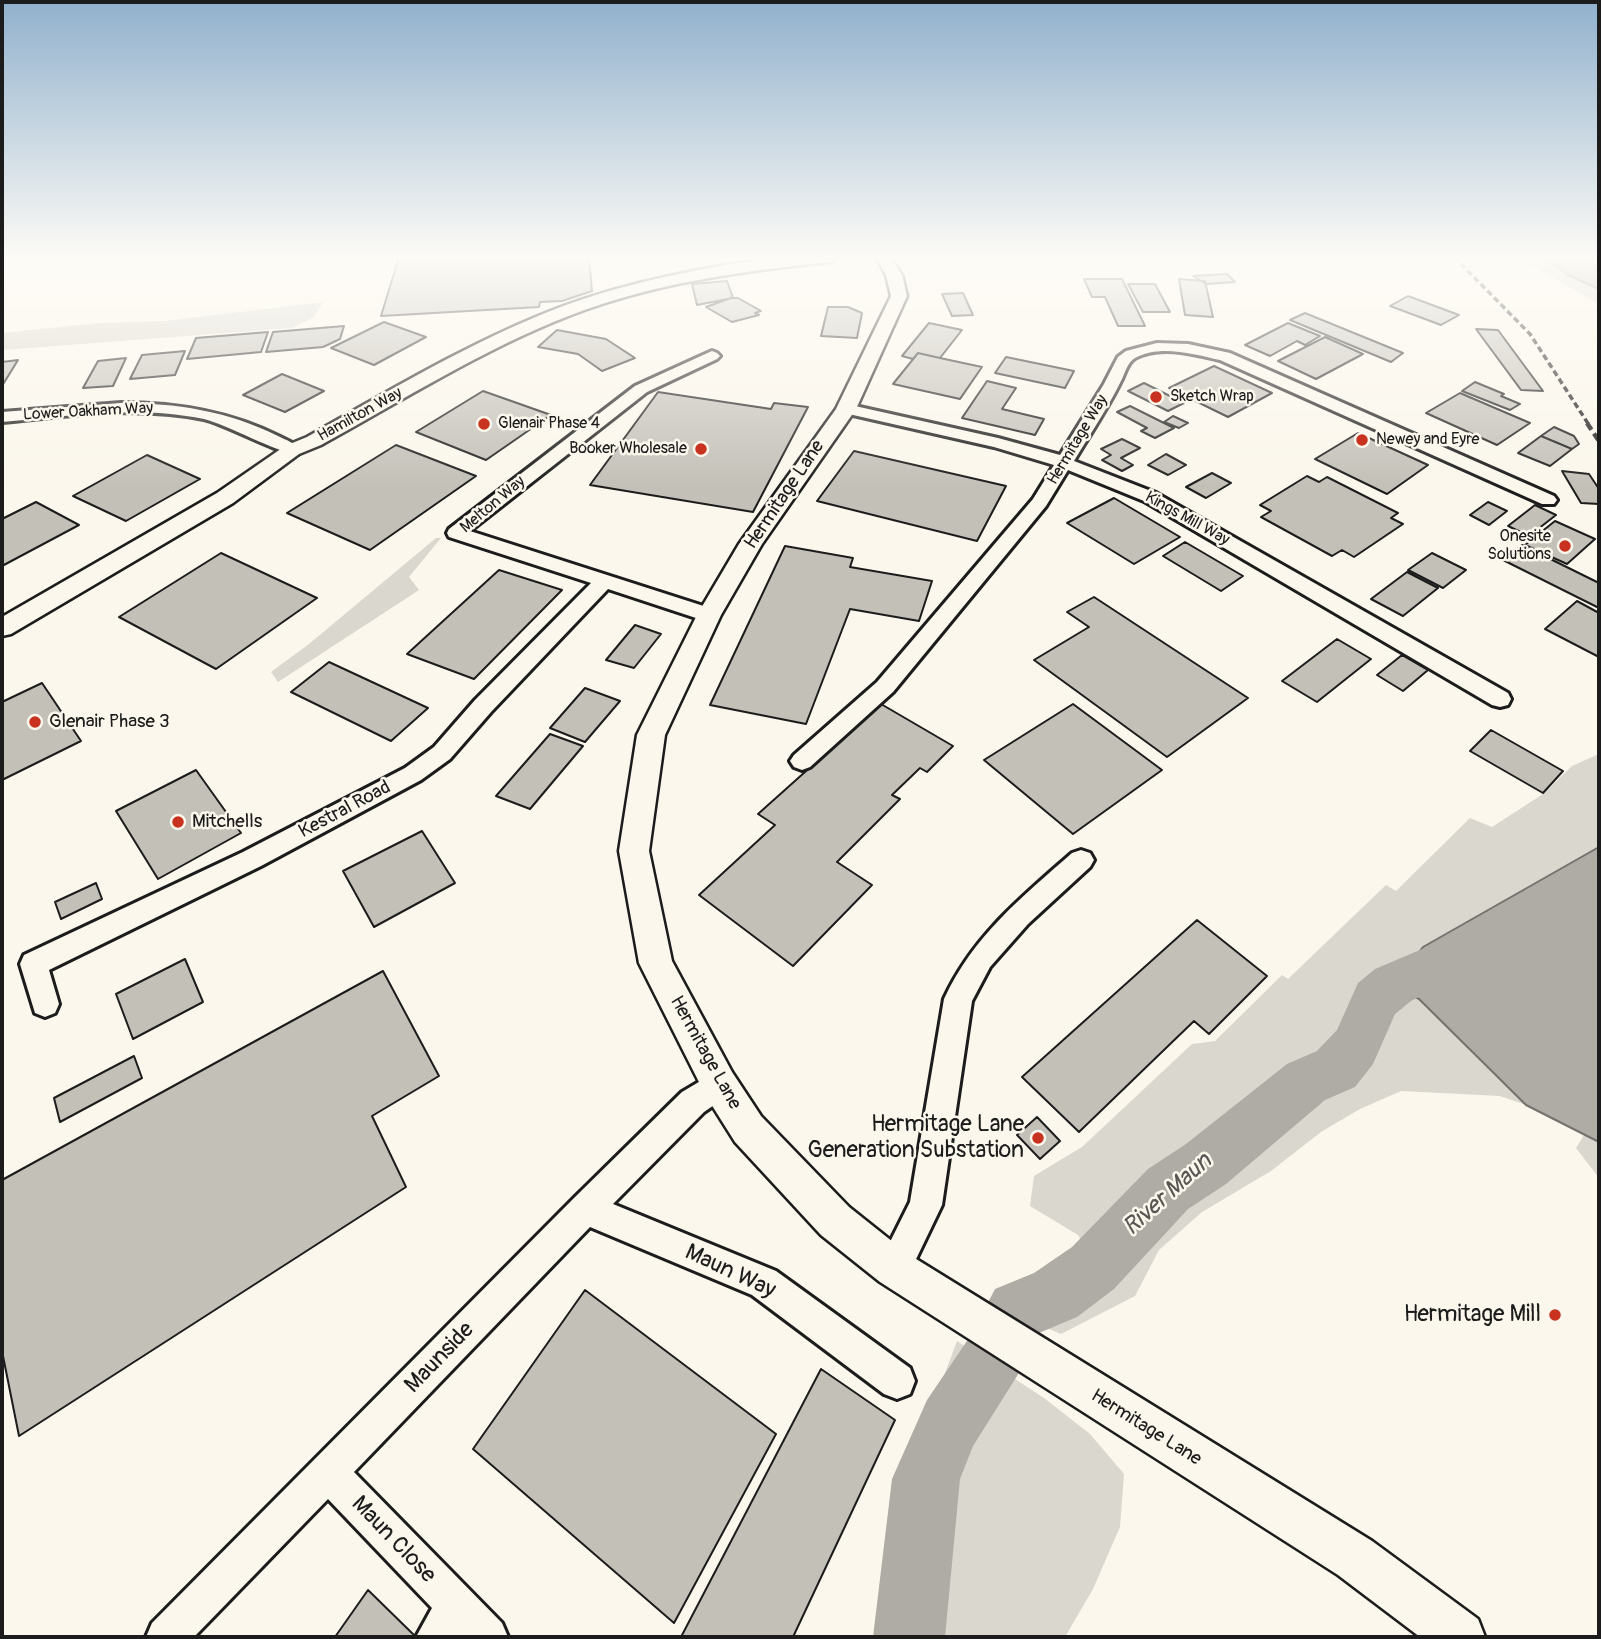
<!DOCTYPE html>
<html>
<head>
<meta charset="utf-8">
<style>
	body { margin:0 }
	#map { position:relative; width:1601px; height:1639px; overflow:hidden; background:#fbf7ec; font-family:Pangolin,sans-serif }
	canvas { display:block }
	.frame { position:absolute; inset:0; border:4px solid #1c1c1c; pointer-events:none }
</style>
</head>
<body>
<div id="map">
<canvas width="1601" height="1639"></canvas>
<div class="frame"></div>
</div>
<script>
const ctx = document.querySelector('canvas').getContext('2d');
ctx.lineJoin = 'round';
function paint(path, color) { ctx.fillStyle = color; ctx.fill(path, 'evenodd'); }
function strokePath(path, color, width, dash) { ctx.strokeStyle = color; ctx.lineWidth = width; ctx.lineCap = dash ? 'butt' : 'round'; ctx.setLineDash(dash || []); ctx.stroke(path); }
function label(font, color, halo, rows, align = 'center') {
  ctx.font = font + ' Pangolin,sans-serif'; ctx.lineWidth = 5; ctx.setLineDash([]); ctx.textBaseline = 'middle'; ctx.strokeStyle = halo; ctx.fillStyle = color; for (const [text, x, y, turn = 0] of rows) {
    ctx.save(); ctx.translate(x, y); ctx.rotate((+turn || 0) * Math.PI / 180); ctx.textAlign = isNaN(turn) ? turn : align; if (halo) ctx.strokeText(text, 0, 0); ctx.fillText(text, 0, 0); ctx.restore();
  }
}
const green = new Path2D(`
	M1516 257H1544L1568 275 1599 289V304Z
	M323 302 314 317 292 328 2 350V333L100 323 165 321Z
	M436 538H441L409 577 419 590 278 682 271 672 309 644Z
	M1599 754V847L1423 947 1393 985 1419 999 1526 1105 1500 1096 1401 1091 1360 1109 1321 1132 1271 1171 1202 1212 1159 1250 1135 1296 1061 1334 1031 1321 1044 1277 1087 1251 1078 1235 1030 1206 1034 1176 1082 1147 1192 1044 1215 1041 1282 975 1288 979 1386 885 1396 891 1470 818 1492 827 1543 794 1572 766Z
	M1584 1135 1599 1142V1178L1576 1148Z
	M957 1341 1044 1398 1090 1434 1124 1474 1120 1527 1093 1589 1065 1637H891L901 1536 893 1512Z`);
const water = new Path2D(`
	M1544 257H1599V289L1568 275Z
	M1599 847V1142L1526 1105 1419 999 1393 985 1423 947Z`);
const river = new Path2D(`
	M1446 939 1463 945 1470 960 1463 975 1411 1001 1395 1014 1373 1064 1355 1087 1325 1100 1226 1184 1188 1209 1114 1289 1077 1317 1039 1333 1017 1376 973 1446 960 1479 945 1637H873L892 1479 927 1400 973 1332 995 1289 1034 1273 1072 1247 1148 1169 1186 1144 1287 1064 1317 1051 1337 1030 1358 983 1375 969Z`);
const building = new Path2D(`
	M399 257H589L592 291 562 301 540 302 539 307 381 316Z
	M1227 274 1235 282 1206 284 1193 276Z
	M1084 279H1122L1145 326H1118L1105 297H1092Z
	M1179 279 1205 281 1213 317 1185 315Z
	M727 281 733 298 697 305 692 284Z
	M1128 284H1155L1170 312H1143Z
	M963 293 973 315 952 316 942 294Z
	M1408 296 1459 315 1441 325 1390 306Z
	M731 298H738L761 311 755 313 759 315 732 322 706 307Z
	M828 307H848L862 313 857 338 821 336Z
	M1305 313 1403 353 1391 362 1290 320Z
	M384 322 426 337 374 365 331 348Z
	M929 323 962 330 940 358 918 353 913 359 902 356Z
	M1288 323 1320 336 1305 345 1297 341 1270 356 1245 345Z
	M344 326 340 339 323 347 266 352 273 332Z
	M1476 329 1498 330 1543 391 1521 390Z
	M557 330 606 339 635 358 602 371 578 354 538 347Z
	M268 332 261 352 187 359 196 338Z
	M1325 337 1363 354 1316 379 1278 361Z
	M185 351 175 375 130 379 142 355Z
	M918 353 940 358 982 367 960 399 893 384Z
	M1006 357 1074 371 1065 388 995 373Z
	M126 358 113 386 83 388 98 361Z
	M18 360 2 386V362Z
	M1214 366 1272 393 1228 417 1169 388Z
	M282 374 324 391 285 412 243 395Z
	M987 381 1016 388 1002 409 1044 419 1035 435 962 418Z
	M1475 382 1504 394 1501 396 1520 404 1510 410 1462 391Z
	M1144 383 1184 403 1168 411 1128 391Z
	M483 391 551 415 486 460 416 432Z
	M658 392 771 409 774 403 808 407 753 512 590 485Z
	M1460 393 1530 423 1497 445 1426 413Z
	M1130 406 1174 428 1155 438 1141 431 1147 428 1117 412Z
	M1173 416 1188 423 1179 428 1164 422Z
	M1554 427 1574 436 1579 444 1572 449 1541 436Z
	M1358 433 1428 465 1387 494 1315 459Z
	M1541 436 1572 449 1550 466 1518 453Z
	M1122 439 1140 448 1121 458 1133 465 1122 471 1102 460 1111 455 1101 449Z
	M396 445 476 476 370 550 287 513Z
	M854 451 1006 486 977 541 817 501Z
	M1166 454 1186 465 1168 475 1148 465Z
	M147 455 200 479 126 521 73 496Z
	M1562 471 1589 474 1599 489V504L1581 503Z
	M1212 473 1231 483 1206 498 1186 487Z
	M1307 476 1319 482 1327 477 1398 513 1391 518 1403 524 1354 557 1342 550 1332 556 1261 517 1271 511 1260 505Z
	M1114 498 1180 537 1134 564 1067 523Z
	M36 502 79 525 2 566V519Z
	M1488 502 1507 511 1489 525 1470 515Z
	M1535 505 1556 515 1529 536 1508 526Z
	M1555 521 1595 539 1567 564 1525 545Z
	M1185 542 1243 576 1221 591 1163 556Z
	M1522 545 1599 583V608L1503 560Z
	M785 546 853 558 850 567 932 581 919 621 850 609 806 724 710 705Z
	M221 553 317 598 216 669 119 617Z
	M1432 553 1466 570 1443 588 1408 570Z
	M499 570 562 590 474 679 407 654Z
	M1407 572 1438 588 1403 616 1371 599Z
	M1094 597 1248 698 1167 757 1034 660 1089 627 1067 612Z
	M1577 601 1599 613V657L1545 629Z
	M635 625 661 634 634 668 606 660Z
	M1337 639 1371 659 1317 702 1282 681Z
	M1402 655 1428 670 1403 691 1377 675Z
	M329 662 428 708 391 741 291 692Z
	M42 683 81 741 2 780V702Z
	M585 688 620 701 585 742 550 728Z
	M881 704 953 746 927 772 920 768 892 795 900 799 837 862 872 885 793 966 699 895 775 825 758 814Z
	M1073 704 1162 770 1073 834 984 760Z
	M1491 730 1563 771 1543 793 1470 751Z
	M550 734 583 746 530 809 496 796Z
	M196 770 241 833 158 879 116 811Z
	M422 831 455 883 374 927 343 871Z
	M96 883 102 899 61 919 55 902Z
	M1197 920 1267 976 1209 1034 1194 1021 1079 1132 1022 1077Z
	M185 959 203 1002 133 1039 116 994Z
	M383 971 439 1076 372 1116 406 1187 19 1436 2 1351V1180Z
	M134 1056 142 1078 60 1122 54 1098Z
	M1037 1117 1060 1141 1040 1159 1017 1135Z
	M585 1290 776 1434 674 1623 473 1449Z
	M821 1369 895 1420 793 1637H681Z
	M368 1590 416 1637H335Z`);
const minor = new Path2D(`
	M1157 343 1188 344 1230 353 1554 496 1557 500 1554 504H1542L1220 360C1194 354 1160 344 1135 358 1127 363 1125 373 1121 381 1108 408 1090 434 1074 461L1156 493 1508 693 1511 699 1508 705 1500 707 1492 705 1144 501 1068 470 1046 506 893 692 810 767 802 770 794 767 790 761 794 755 877 682 1033 499 1054 465 994 447 840 412 838 409 840 406 846 404 998 438 1060 455 1104 384 1118 357 1126 351Z
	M712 351 717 353 720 356 717 359 647 392 470 531 716 610 719 615 716 620H702L608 589 491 712 450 759 421 780 261 866 49 970 59 1004 55 1013 45 1017 35 1013 20 964 24 955 243 852 405 768 434 747 475 700 591 583 449 537 447 533 449 529 635 386Z
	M121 403C176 403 228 411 278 436 286 440 295 443 301 450L298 454C286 457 226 424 204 419 137 405 69 416 2 422V412Z
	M1081 850 1090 853 1094 860 1090 867 1028 924 990 967 972 1001 942 1205 906 1280 894 1285 882 1280 877 1268 910 1202 944 999C973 936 1022 897 1072 853Z
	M719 1070 730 1074 734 1084 730 1094 704 1112 613 1204 776 1271 910 1368 915 1381 910 1394 897 1399 884 1394 752 1295 590 1227 354 1472 502 1623 508 1637H416L432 1608 328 1499 194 1637H146L152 1623 574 1198 682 1092Z`);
const tertiary = new Path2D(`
	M781 257H838L830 262C742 271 654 283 571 315 483 349 403 400 321 445L299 454 233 503 11 634 2 636V617L217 493 285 446 307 437C389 391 470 342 558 308 630 281 706 267 781 257Z
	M876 257H890L902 275 907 296 856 409 762 544 721 615 665 735 649 851 672 961 732 1072 761 1116 849 1207 908 1254 1372 1541 1478 1619 1485 1637H1420L1338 1575 880 1282 821 1235 735 1142 706 1096 639 963 619 851 637 735 697 615 739 544 836 409 891 296 886 275Z`);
const railFar1 = new Path2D(`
	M1454 257 1530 334 1589 425`);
const rail = new Path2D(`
	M1587 423 1599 441`);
const markers = [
	[1156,397,7,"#c8321e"],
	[484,424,7,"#c8321e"],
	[1362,440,7,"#c8321e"],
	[701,449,7,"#c8321e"],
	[1565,546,7,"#c8321e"],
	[35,722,7,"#c8321e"],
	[178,822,7,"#c8321e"],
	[1038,1138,7,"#c8321e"],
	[1555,1315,7,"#c8321e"]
];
const farPoinames = [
	["Sketch Wrap",1170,397],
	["Glenair Phase 4",498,424],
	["Newey and Eyre",1376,440],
	["Booker Wholesale",687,449,"right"],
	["Onesite",1551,537,"right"],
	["Solutions",1551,555,"right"]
];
const farStreetnames = [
	["Lower Oakham Way",88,412,-3],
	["Hamilton Way",360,415,-29],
	["Hermitage Way",1078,440,-59],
	["Melton Way",493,505,-40],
	["Kings Mill Way",1187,519,29]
];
const streetNames = [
	["Hermitage Lane",785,495,-56],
	["Kestral Road",345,810,-28],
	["Hermitage Lane",705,1053,61],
	["Hermitage Lane",1146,1428,32]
];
const poiNames = [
	["Glenair Phase 3",49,722],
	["Mitchells",192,822]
];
const nearPoinames = [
	["Hermitage Lane",1024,1125],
	["Generation Substation",1024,1151],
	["Hermitage Mill",1541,1315]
];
const nearStreetnames = [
	["Maun Way",730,1272,25],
	["Maunside",440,1358,-46],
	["Maun Close",393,1540,46]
];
const nearWaternames = [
	["River Maun",1168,1195,-42]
];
paint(green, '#dad7ce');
paint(water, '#afaca5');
strokePath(water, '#74726e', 2);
paint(river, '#afaca5');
paint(building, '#c3c0b8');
strokePath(building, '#1c1c1c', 2);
strokePath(minor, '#1c1c1c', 6);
strokePath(tertiary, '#1c1c1c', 5);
paint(minor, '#fbf7ec');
paint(tertiary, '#fbf7ec');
strokePath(railFar1, '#1c1c1c', 3.5, [6, 3.5]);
strokePath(rail, '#1c1c1c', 4.5, [8, 4.5]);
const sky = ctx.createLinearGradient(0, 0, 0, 487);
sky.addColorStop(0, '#91b1cd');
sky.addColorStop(0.53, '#fdfbf6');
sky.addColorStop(1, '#fdfbf600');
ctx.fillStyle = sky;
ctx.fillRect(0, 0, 1601, 487);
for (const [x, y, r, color] of markers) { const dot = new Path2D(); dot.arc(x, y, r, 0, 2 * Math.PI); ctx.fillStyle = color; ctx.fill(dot); strokePath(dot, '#fbf7ec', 2.5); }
label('16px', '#1c1c1c', '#fbf7ec', farPoinames, 'left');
label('16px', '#1c1c1c', '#fbf7ec', farStreetnames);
label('19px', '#1c1c1c', '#fbf7ec', streetNames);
label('19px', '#1c1c1c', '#fbf7ec', poiNames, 'left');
label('23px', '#1c1c1c', '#fbf7ec', nearPoinames, 'right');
label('23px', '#1c1c1c', '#fbf7ec', nearStreetnames);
label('italic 24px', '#575653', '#fbf7ec', nearWaternames);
</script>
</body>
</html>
